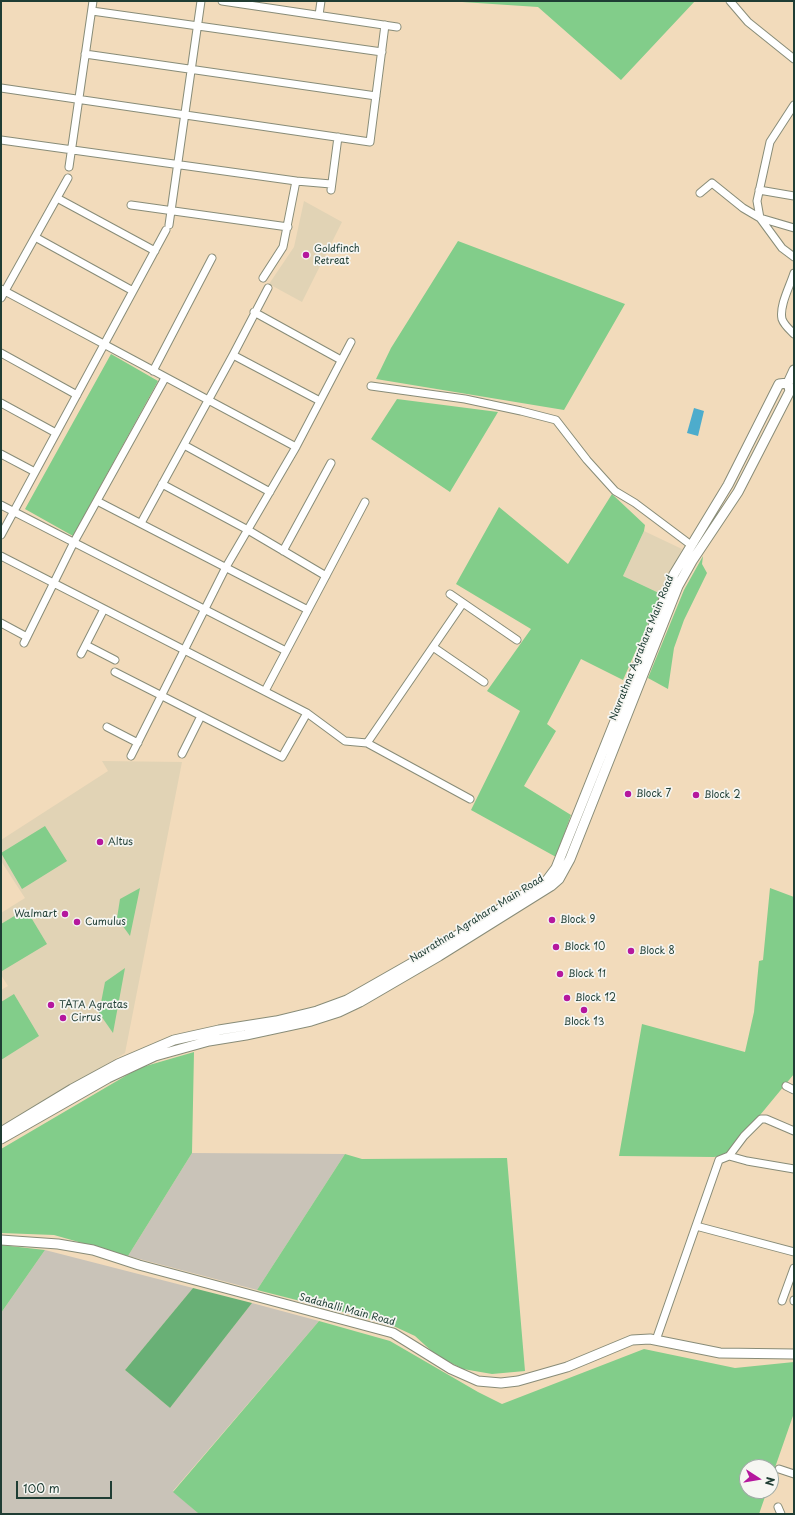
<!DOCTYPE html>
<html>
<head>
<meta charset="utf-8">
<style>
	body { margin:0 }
	#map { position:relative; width:795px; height:1515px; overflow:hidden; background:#f2dbbb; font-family:"Playpen Sans",sans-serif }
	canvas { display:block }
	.frame { position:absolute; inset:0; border:2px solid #1f3d34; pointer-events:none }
	.north { position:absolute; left:739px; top:1459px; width:40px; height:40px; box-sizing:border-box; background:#f6f6f2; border:1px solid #a0aca6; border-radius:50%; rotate:102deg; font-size:11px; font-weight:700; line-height:16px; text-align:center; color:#1f3d34 }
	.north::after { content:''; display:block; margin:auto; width:14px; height:18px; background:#b5179e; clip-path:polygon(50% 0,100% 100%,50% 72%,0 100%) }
	.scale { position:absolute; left:16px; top:1481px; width:96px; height:18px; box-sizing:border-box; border:2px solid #1f3d34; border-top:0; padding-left:5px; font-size:12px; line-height:14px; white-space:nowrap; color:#1f3d34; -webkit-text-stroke:3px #f6f6f2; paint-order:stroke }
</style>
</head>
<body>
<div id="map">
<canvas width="795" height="1515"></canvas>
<div class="frame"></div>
<div class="north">N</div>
<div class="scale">100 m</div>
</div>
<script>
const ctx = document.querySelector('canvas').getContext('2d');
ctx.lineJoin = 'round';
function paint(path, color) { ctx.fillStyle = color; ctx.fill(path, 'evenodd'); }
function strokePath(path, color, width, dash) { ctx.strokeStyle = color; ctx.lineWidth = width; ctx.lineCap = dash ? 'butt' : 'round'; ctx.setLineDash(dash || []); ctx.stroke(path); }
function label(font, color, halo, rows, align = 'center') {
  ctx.font = font + ' "Playpen Sans",sans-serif'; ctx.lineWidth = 3.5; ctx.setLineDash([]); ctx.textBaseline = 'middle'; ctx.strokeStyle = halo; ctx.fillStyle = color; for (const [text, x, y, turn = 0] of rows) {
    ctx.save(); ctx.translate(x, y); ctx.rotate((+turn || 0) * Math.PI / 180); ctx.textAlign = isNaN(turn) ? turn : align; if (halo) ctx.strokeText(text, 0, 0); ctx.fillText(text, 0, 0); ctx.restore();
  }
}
const built = new Path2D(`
	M304 201 342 222 302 302 269 284 294 247Z
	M644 531 682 549 661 594 623 576Z
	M102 761 182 762 125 1053 1 1126V990L8 986 1 975V913L25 898 1 861V840L108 771Z`);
const industrial = new Path2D(`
	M192 1153 345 1154 257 1290 128 1256Z
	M45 1250 193 1288 125 1370 170 1408 252 1303 319 1321 173 1491 199 1514H1V1313Z`);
const green = new Path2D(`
	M447 1H695L621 80 538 7Z
	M458 241 625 304 564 410 376 379 391 348Z
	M111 354 158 381 73 536 25 509Z
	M397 399 498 412 450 492 371 439Z
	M612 494 645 525 644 531 623 576 661 594 623 680 581 659 547 724 556 731 524 786 571 815 556 857 471 810 520 711 487 691 531 629 456 584 499 507 568 564Z
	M703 556 702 564 707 573 684 620 674 648 668 689 648 678 684 590Z
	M45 826 67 861 22 889 1 853Z
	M140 888 130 936 117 918 120 899Z
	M770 888 794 897V1074L727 1155 714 1157 619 1156 642 1024 745 1052 754 1012 759 961 763 960Z
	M26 909 47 944 2 971 1 969V924Z
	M125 968 113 1033 99 1013 105 982Z
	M14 994 39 1036 1 1060V1002Z
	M194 1052 192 1153 128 1256 54 1235 1 1233V1149L139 1068Z
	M345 1154 362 1159 507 1158 525 1371 492 1374 463 1369 437 1356 415 1336 387 1323 257 1290Z
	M1 1245 45 1250 1 1313Z
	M319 1321 390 1341 478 1392 502 1404 644 1349 735 1368 794 1362V1413L771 1479V1467H747V1491H767L759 1514H199L173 1492Z`);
const forest = new Path2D(`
	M193 1288 252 1303 170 1408 125 1370Z`);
const water = new Path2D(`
	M694 408 704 411 698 436 687 433Z`);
const minor = new Path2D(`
	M222 1 397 27
	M730 1 748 22 794 59
	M92 11 382 52
	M319 15 321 1
	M85 54 376 96
	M1 88 370 142 385 25
	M794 105 770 142 757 201 760 218 782 248 794 257
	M1 140 296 181 331 184
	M69 167 93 1
	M331 190 338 137
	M759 190 794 196
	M700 193 712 183 743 208 760 218 794 228
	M57 198 155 251
	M131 205 288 227
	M169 225 201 1
	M35 237 133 291
	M794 273C790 286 779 306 782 319 784 325 790 330 794 334
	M263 278 283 247 296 181
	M1 289 296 447
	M1 298 68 178
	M254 312 341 360
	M1 353 77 395
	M233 355 320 401
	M153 371 212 258
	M371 386 465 399 521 411 556 420 587 460 615 491 635 503 691 545
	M1 403 56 433
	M184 445 270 492
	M1 454 35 472
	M162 484 248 530 326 576
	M97 501 308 610
	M1 505 286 651
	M141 523 233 355 268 288
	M1 535 166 230
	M283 551 331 463
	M1 556 307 713 345 741 367 743 470 799
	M450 594 517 640
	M1 623 27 637
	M24 643 74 542 165 378
	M86 645 115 660
	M433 647 484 682
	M81 654 104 609
	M115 672 282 757 307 713
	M265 691 365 502
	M107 727 138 743
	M367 743 463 603
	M182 754 201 716
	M131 756 226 567 296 447 351 342
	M786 1086 794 1090
	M729 1156 747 1161 794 1169
	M696 1226 794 1252
	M782 1301 794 1268
	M794 1301V1300
	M656 1340 719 1160 729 1156 744 1136 761 1119H766L794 1131
	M779 1469 794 1474
	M778 1507 781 1514`);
const tertiary = new Path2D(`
	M1 1132 72 1089 118 1064 174 1040 219 1030 276 1021 317 1011 347 1000 412 963 547 880 556 868 674 574 728 485 779 384 788 383
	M1 1139 108 1078 155 1056 209 1041 246 1035 311 1021 339 1012 360 1002 439 956 551 886 559 879 570 859 678 586 692 561 738 492 790 391 788 383 794 370
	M1 1240 58 1244 93 1250 139 1265 393 1333 451 1369 478 1381 501 1383 518 1381 567 1367 632 1340 650 1339 720 1353 794 1354`);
const markers = [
	[306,255,4,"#b5179e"],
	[628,794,4,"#b5179e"],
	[696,795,4,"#b5179e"],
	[100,842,4,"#b5179e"],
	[65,914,4,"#b5179e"],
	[552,920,4,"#b5179e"],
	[77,922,4,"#b5179e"],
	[556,947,4,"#b5179e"],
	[631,951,4,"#b5179e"],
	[560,974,4,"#b5179e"],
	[567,998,4,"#b5179e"],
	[51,1005,4,"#b5179e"],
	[584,1010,4,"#b5179e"],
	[63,1018,4,"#b5179e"]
];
const poiNames = [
	["Goldfinch",314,249],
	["Retreat",314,261],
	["Block 7",636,794],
	["Block 2",704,795],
	["Altus",108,842],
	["Walmart",57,914,"right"],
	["Block 9",560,920],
	["Cumulus",85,922],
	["Block 10",564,947],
	["Block 8",639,951],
	["Block 11",568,974],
	["Block 12",575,998],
	["TATA Agratas",59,1005],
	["Cirrus",71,1018],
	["Block 13",584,1022,"center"]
];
const streetNames = [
	["Navrathna Agrahara Main Road",642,648,-68],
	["Navrathna Agrahara Main Road",477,919,-32],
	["Sadahalli Main Road",347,1310,15]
];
paint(built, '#e1d3b5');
paint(industrial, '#c9c3b8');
paint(green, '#82cd8a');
paint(forest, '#69b076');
paint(water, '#4daccc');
strokePath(minor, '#888c78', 9);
strokePath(tertiary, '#888c78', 11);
strokePath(minor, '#fff', 7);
strokePath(tertiary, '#fff', 9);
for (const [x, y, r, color] of markers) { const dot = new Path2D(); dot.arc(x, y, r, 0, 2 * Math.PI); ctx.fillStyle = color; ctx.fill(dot); strokePath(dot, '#f6f6f2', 1.5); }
label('10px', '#1f3d34', '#f6f6f2', poiNames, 'left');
label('10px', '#1f3d34', '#f6f6f2', streetNames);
</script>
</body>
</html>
